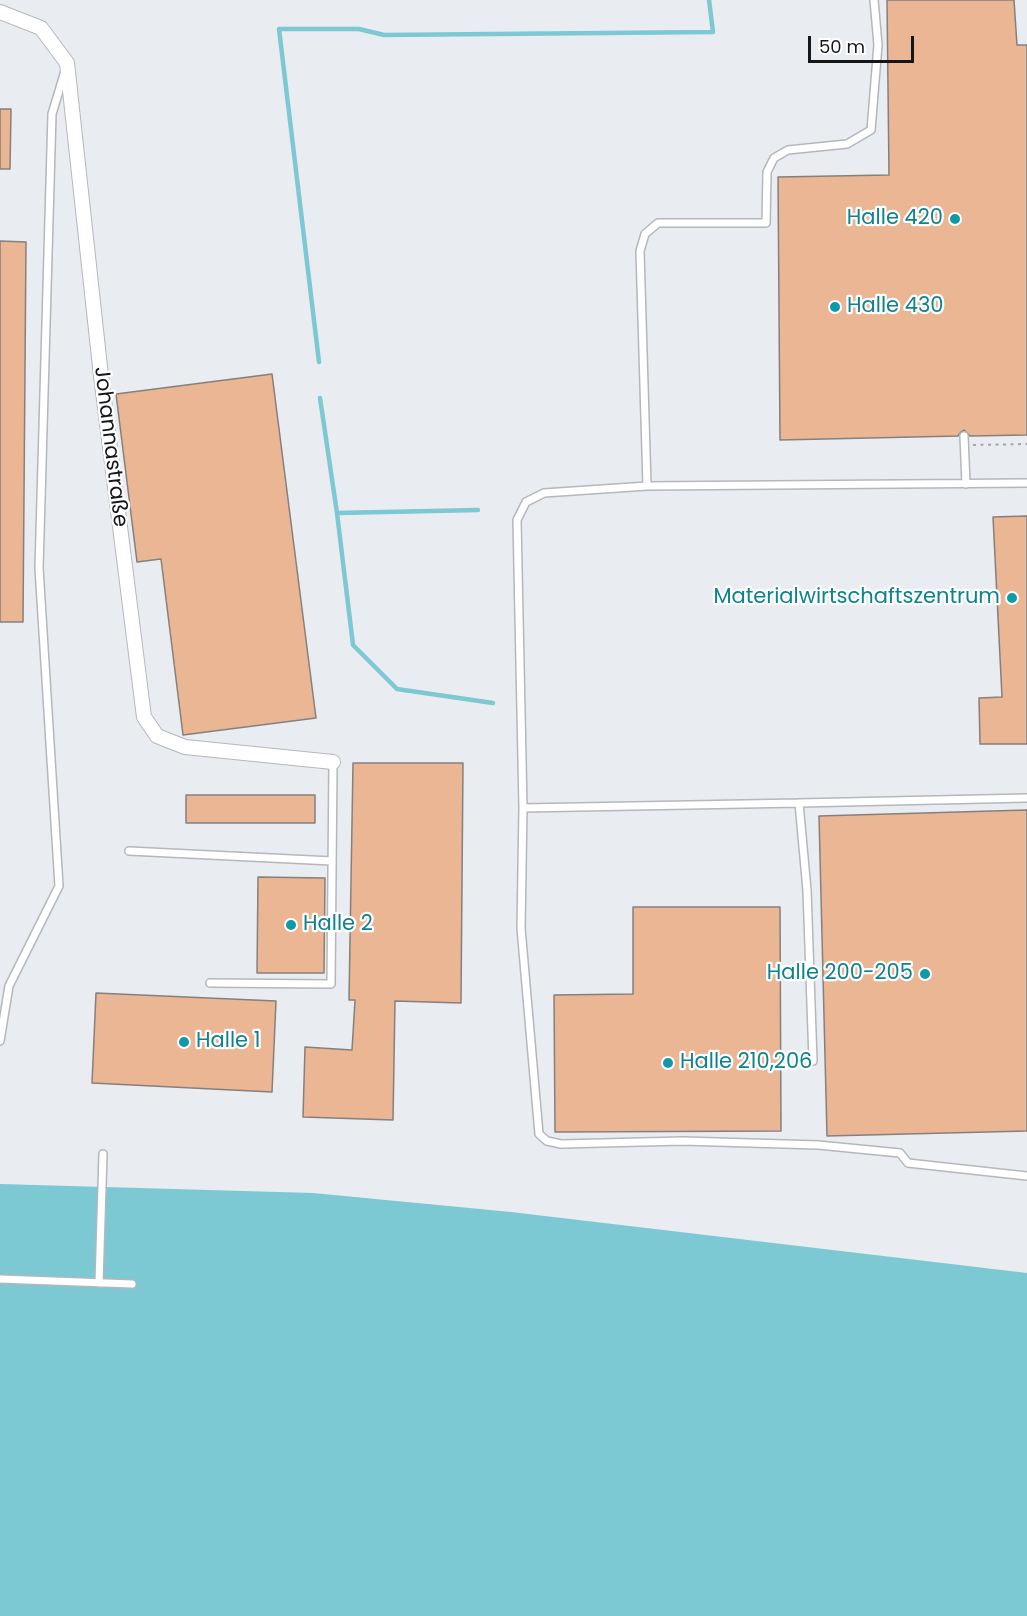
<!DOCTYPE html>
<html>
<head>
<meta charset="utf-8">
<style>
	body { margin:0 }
	#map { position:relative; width:1027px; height:1616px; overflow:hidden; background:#e9ecf1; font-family:Poppins,sans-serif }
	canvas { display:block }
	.scale { position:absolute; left:808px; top:36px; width:106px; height:27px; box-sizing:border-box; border:3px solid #151618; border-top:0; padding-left:8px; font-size:18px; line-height:21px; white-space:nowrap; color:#151618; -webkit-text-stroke:4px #fff; paint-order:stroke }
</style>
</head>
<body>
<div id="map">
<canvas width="1027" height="1616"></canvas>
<div class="scale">50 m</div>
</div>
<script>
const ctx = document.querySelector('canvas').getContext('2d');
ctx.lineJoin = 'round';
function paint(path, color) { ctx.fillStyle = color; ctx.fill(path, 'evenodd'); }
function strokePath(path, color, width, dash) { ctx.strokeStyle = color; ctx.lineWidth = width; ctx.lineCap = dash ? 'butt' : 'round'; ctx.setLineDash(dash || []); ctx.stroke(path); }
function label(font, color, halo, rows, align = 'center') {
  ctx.font = font + ' Poppins,sans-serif'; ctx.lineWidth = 4.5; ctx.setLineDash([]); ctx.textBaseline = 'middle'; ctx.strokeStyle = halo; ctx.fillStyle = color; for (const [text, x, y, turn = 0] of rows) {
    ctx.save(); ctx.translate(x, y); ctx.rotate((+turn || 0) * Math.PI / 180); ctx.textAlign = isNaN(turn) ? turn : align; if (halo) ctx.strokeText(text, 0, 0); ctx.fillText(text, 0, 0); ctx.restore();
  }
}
const water = new Path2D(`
	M0 1184 313 1193 511 1212 1027 1273V1616H0Z`);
const stream = new Path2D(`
	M319 362 279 29H359L384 35 713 32 709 0
	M320 398 337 513 353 645 397 689 493 703
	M337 513 478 510`);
const building = new Path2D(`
	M887 0H1014L1017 45H1027V435L970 436 964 430 961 432 958 436 780 440 778 177 889 175Z
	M0 109H11L10 169H0Z
	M0 241 26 242 23 622H0Z
	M272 374 316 718 183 735 161 559 137 562 116 394Z
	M1027 516V744H980L979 698 1002 697 993 517Z
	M353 763H463L461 1003 395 1001 393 1120 303 1117 305 1047 352 1050 355 1000H349Z
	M186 795H315V823H186Z
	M1027 810V1131L827 1136 819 816Z
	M258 877 325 878 324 973H257Z
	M633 907H780L781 1131 555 1132 554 995 633 994Z
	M96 993 276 1001 272 1092 92 1083Z`);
const path = new Path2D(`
	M973 445 1027 444`);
const service = new Path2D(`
	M874 0 878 45 871 130 847 144 788 150 774 158 767 172 766 223H658L645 234 640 251 647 486 1027 483
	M964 436 966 484
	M799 803 1027 798
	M523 808 517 520 526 502 544 493 647 486
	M129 851 332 861
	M210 983 331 984 333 762
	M0 1041 9 986 59 886 39 568 52 114 65 71
	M813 1061 807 890 799 803 523 808 521 928 539 1134 547 1141 561 1144 683 1141 818 1145 900 1153 908 1163 1027 1176
	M0 1279 132 1284
	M99 1283 103 1154`);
const minor = new Path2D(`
	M0 12 41 28 67 63 101 376 144 717 157 736 185 747 333 762`);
const markers = [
	[955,219,6,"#0f9aa8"],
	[835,307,6,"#0f9aa8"],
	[1012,598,6,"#0f9aa8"],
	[291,925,6,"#0f9aa8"],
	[925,974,6,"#0f9aa8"],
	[184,1042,6,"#0f9aa8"],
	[668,1063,6,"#0f9aa8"]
];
const cultureNames = [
	["Halle 420",943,219,"right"],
	["Halle 430",847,307],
	["Materialwirtschaftszentrum",1000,598,"right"],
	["Halle 2",303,925],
	["Halle 200-205",913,974,"right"],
	["Halle 1",196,1042],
	["Halle 210,206",680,1063]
];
const streetNames = [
	["Johannastraße",110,447,83]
];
paint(water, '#7cc8d3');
strokePath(stream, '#7cc8d3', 4.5);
paint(building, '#eab693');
strokePath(building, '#85807d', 1.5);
strokePath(service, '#b4b7bc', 10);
strokePath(minor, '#b4b7bc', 16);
strokePath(path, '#a5a7ab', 2, [3, 4.5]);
strokePath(service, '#fff', 7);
strokePath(minor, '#fff', 14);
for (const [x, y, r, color] of markers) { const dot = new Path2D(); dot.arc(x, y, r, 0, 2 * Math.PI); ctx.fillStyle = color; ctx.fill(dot); strokePath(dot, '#fff', 2); }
label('21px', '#0d838f', '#fff', cultureNames, 'left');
label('21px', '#151618', '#fff', streetNames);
</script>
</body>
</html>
